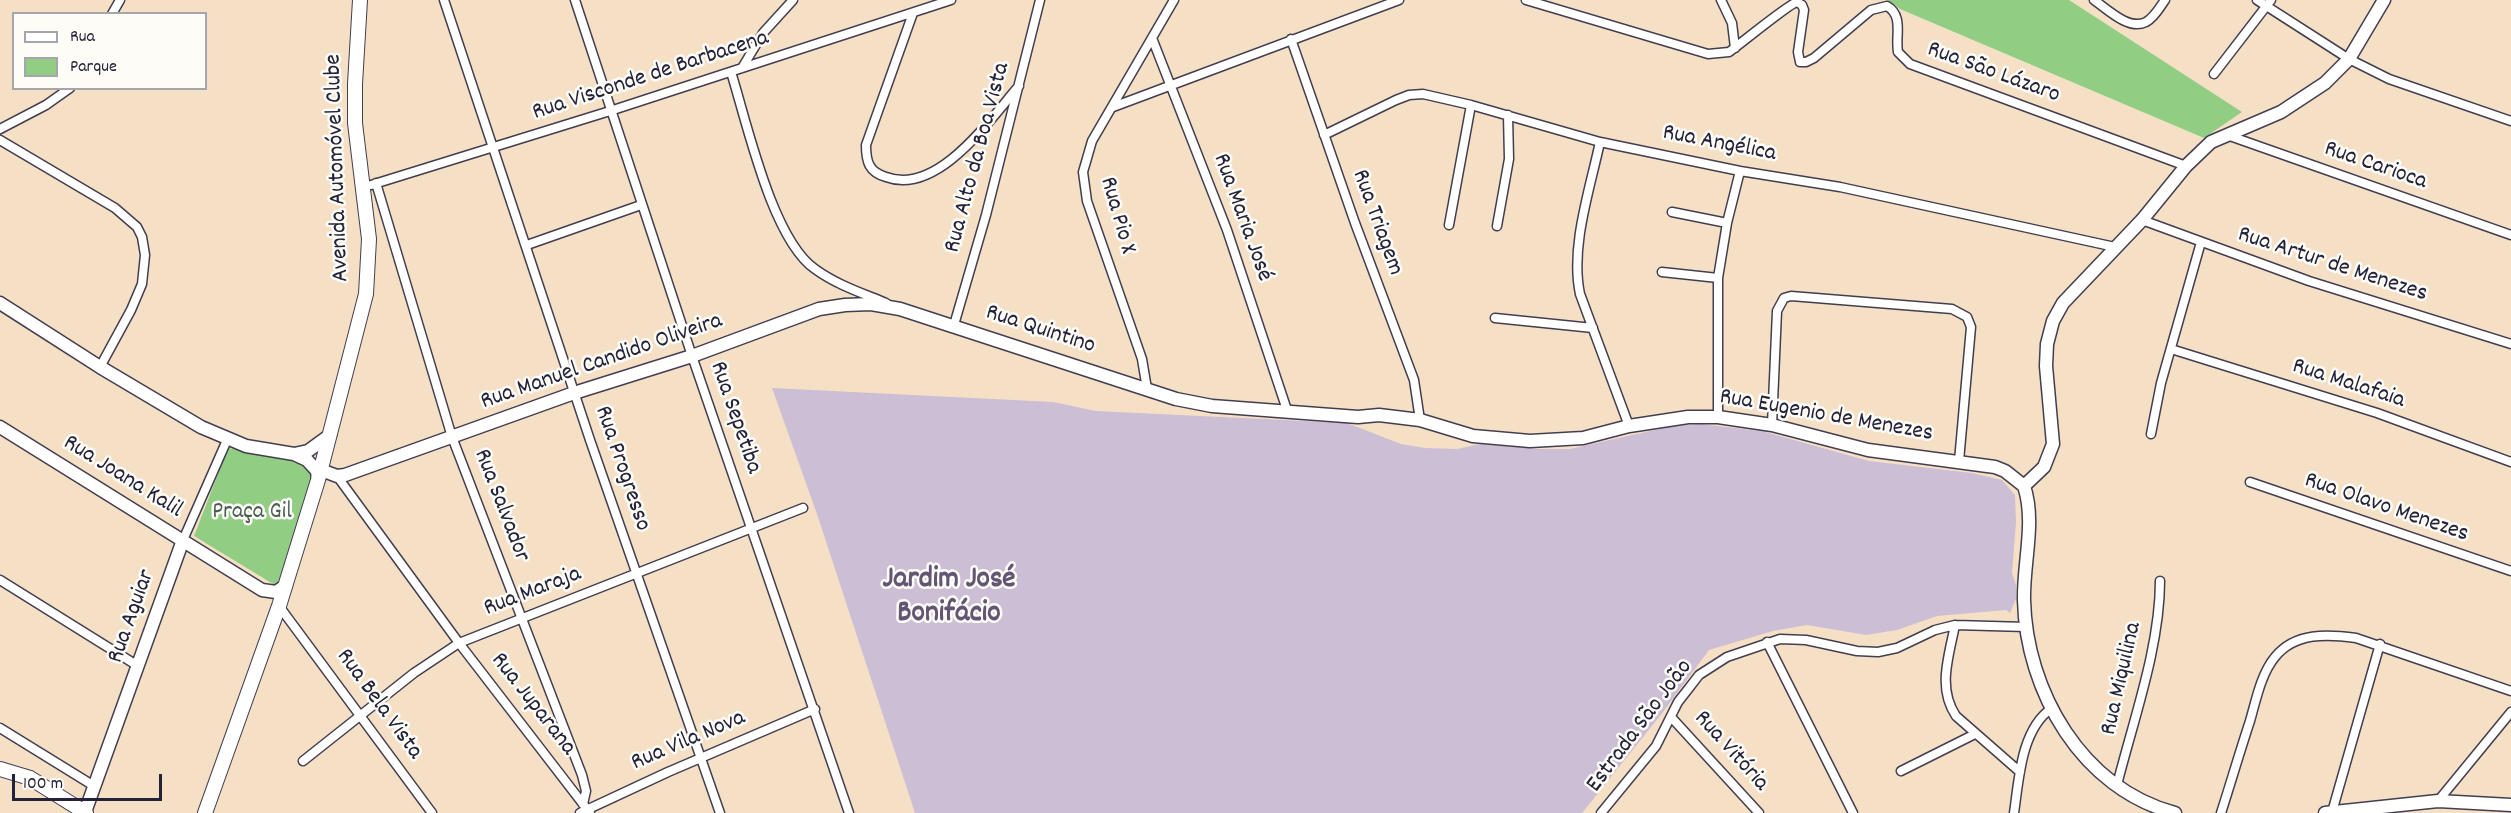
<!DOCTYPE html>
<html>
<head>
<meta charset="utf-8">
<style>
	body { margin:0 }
	#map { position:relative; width:2511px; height:813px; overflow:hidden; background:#f5e0c6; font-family:Dekko,sans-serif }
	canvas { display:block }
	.legend { position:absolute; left:12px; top:12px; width:195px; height:78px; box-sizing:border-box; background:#fdfcf7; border:2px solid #a5a5ac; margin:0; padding:8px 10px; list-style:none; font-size:18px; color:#22223b }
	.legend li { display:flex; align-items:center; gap:12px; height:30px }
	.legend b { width:30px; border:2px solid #a5a5ac }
	.scale { position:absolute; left:12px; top:774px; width:150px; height:27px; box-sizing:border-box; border:3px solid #22223b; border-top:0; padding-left:8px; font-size:18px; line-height:21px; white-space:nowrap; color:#22223b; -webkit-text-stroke:4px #fdfcf7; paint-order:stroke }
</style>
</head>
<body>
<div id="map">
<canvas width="2511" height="813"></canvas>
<ul class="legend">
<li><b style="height:8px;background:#fff"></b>Rua</li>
<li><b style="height:16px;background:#91ce84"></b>Parque</li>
</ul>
<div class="scale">100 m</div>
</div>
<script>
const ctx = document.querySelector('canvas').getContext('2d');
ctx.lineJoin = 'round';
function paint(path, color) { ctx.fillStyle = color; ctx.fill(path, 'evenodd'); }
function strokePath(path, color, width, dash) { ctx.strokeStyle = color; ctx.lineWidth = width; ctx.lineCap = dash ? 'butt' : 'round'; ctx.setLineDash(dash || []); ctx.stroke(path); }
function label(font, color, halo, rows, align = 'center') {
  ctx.font = font + ' Dekko,sans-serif'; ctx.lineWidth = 5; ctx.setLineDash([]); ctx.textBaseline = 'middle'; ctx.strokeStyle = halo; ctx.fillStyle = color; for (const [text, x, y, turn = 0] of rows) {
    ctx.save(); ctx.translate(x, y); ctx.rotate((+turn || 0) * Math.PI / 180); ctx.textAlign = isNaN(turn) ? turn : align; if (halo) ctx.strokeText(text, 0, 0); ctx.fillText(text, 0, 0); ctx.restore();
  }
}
const industrial = new Path2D(`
	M772 388 1053 402 1096 411 1347 423 1401 444 1425 448 1457 449 1480 444 1538 449H1570L1672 426 1700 424 1762 431 1869 461 1972 473 2002 480 2015 495 2016 522 2012 573 2016 585V599L2010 613 2006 610 1937 616 1897 630 1866 635 1807 625 1773 631 1709 650 1660 716 1582 813H915L817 514Z`);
const green = new Path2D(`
	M1887 0H2069L2242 112 2204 138 1900 9Z
	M228 448 317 463 278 587 194 536Z`);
const street = new Path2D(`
	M444 0 590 440 720 813
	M575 0 692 356 849 813
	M1526 0 1708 54 1729 52C1739 45 1790 3 1797 2
	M1721 0 1732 23 1735 48
	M1797 0V2L1802 5 1804 10 1798 52 1800 62H1806L1814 58 1871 10 1887 6C1904 16 1895 36 1898 52L1910 64 2186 166
	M2094 0C2107 9 2129 31 2146 22 2154 18 2160 7 2165 0
	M2257 0 2349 59 2389 79 2511 121
	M913 13 866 145C866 162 869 172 886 177 938 196 990 119 1019 86
	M112 14 120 0
	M1152 38 1227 230 1288 413
	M1291 39 1355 223 1414 380 1420 420
	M742 68 763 33 793 0
	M731 72C747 123 772 239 815 269 837 285 862 293 886 303
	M2214 74 2271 0
	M1113 107 1399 0
	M0 129 46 105 70 88
	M1324 135 1396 100 1409 95 1423 94 1471 105 1600 142 1740 171 1840 187 2115 247
	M2227 135 2511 235
	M0 140 115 208 137 227 142 237 145 255 142 284 131 310 100 367
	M1600 142C1590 189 1570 247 1580 294L1629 426
	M376 183 452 437 582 775 586 791 583 804
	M371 185 610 111 951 0
	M1672 212 1727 223
	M2142 220 2309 281 2511 344
	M1449 225 1471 105
	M1497 226 1509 159 1508 115
	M527 245 641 205
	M1662 272 1718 278
	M1495 318 1593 328
	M954 325 986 215 1040 0
	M2171 349 2377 413 2511 462
	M1147 389 1142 359 1087 201 1083 172 1092 141 1174 0
	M1718 417V278L1727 223 1740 171
	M1772 425 1777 311 1784 298 1791 296 1952 309 1967 317 1971 327 1959 461
	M2151 434 2161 383 2201 242
	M337 476 459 643 590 813
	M2250 482 2511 571
	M183 540 227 440
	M0 580 138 666
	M279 606 432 813
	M1955 625C1949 656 1937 688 1956 716L2020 772
	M1767 642 1853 813
	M1671 717 1759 813
	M0 728 94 786
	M303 761 414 673 459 643 803 508
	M1901 771 1975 734
	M2117 785C2133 721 2160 647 2160 581
	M2438 801 2511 712
	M2332 812 2380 644
	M580 813 668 772 815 709
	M1601 813 1656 746 1678 702 1689 688 1699 675 1727 657 1780 639 1806 640 1857 651 1878 652 1897 648 1935 630 1955 625 2026 627
	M2014 813C2019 779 2021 729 2052 708
	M2221 813C2231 782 2240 751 2250 721 2256 700 2261 674 2275 657 2295 632 2328 634 2356 638L2511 691`);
const secondary = new Path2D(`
	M0 303 100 367 201 427 246 446 294 454 307 460 317 471 318 480
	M0 427 262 590 276 592 285 586
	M294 454 308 451 330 435
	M321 470 337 476 345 475 574 393 692 356 819 309 845 305 871 304 900 309 1176 399 1212 406 1358 417 1379 415 1420 420 1473 436 1530 441 1583 438 1629 426 1688 417H1718L1772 425 1868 450 1995 467 2005 471 2024 486
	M2024 486 2044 467 2053 444 2046 366 2047 344 2053 321 2063 303 2142 220 2186 166 2211 142 2281 112 2325 83 2349 59 2384 0
	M2024 486C2036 522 2023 563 2024 600 2026 691 2082 789 2175 813
	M85 812 183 540
	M2325 813 2438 801 2511 805`);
const primary = new Path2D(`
	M0 769 30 778 86 813
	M205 813 279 606 318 480 366 294 369 239 355 123V84L360 0`);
const streetNames = [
	["Rua São Lázaro",1993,74,20],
	["Rua Visconde de Barbacena",651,77,-18],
	["Rua Angélica",1719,145,11],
	["Rua Alto da Boa Vista",979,158,-75],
	["Rua Carioca",2375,167,19],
	["Avenida Automóvel Clube",339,168,-92],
	["Rua Pio X",1116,216,74],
	["Rua Maria José",1241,218,70],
	["Rua Triagem",1376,223,70],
	["Rua Artur de Menezes",2332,266,18],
	["Rua Quintino",1040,331,18],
	["Rua Manuel Candido Oliveira",602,363,-19],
	["Rua Malafaia",2348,385,18],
	["Rua Eugenio de Menezes",1826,417,10],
	["Rua Sepetiba",734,418,71],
	["Rua Progresso",621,469,71],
	["Rua Joana Kalil",122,478,32],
	["Rua Salvador",500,506,69],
	["Rua Olavo Menezes",2386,509,19],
	["Rua Maraja",533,593,-21],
	["Rua Aguiar",133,617,-70],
	["Rua Miquilina",2123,679,-77],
	["Rua Bela Vista",378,705,54],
	["Rua Juparana",532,705,52],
	["Estrada São João",1641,727,-53],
	["Rua Vila Nova",689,742,-23],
	["Rua Vitória",1730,752,48]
];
const parkNames = [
	["Praça Gil",252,514]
];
const districtNames = [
	["Jardim José",949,582],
	["Bonifácio",949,616]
];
paint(industrial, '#ccbed4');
paint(green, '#91ce84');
strokePath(street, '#423e50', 11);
strokePath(secondary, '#423e50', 15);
strokePath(primary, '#423e50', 16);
strokePath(street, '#fff', 8);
strokePath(secondary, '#fff', 12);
strokePath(primary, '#fff', 14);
label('24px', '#22223b', '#fdfcf7', streetNames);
label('24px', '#495e55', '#fdfcf7', parkNames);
label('bold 30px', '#635573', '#fdfcf7', districtNames);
</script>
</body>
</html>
